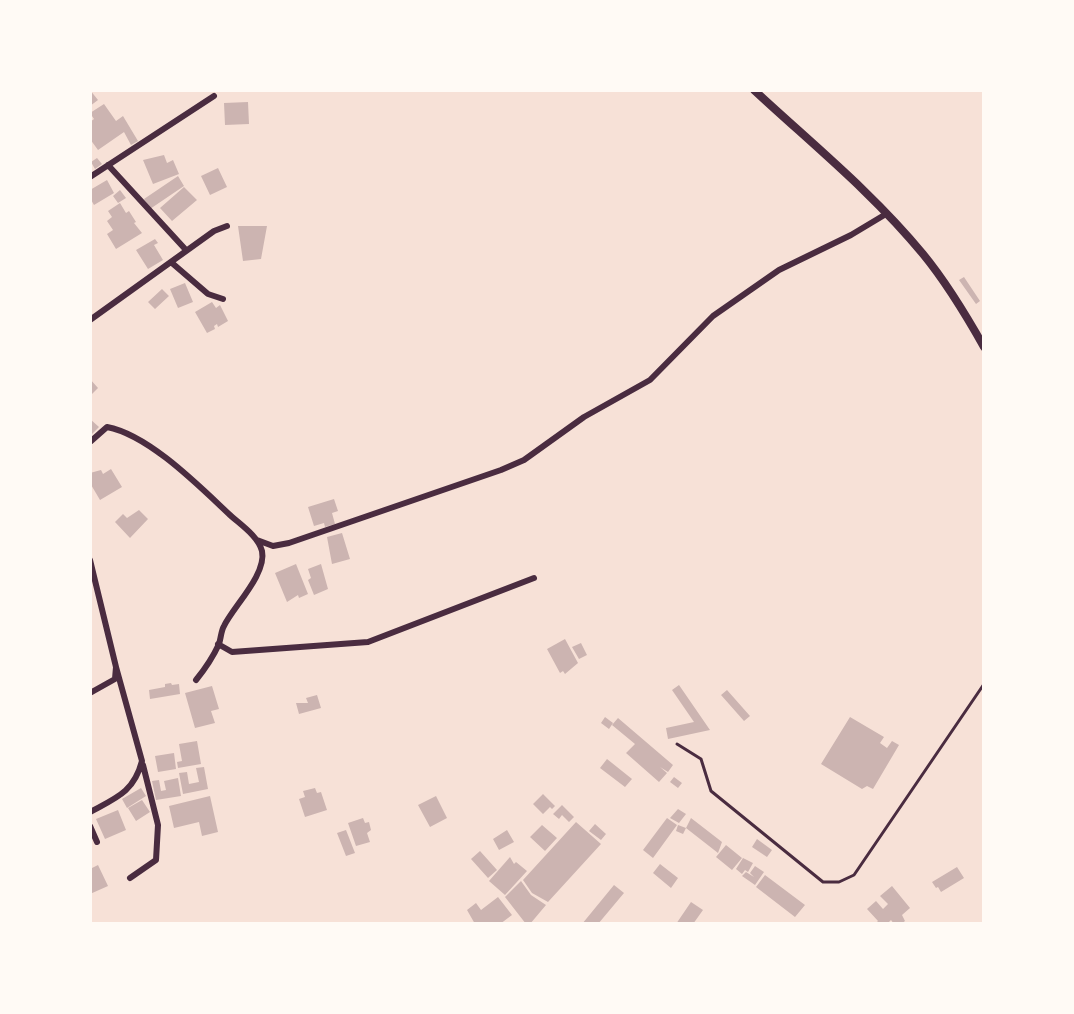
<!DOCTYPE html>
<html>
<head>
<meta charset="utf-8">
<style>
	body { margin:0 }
	#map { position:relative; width:1074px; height:1014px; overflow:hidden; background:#f7e1d7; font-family:Literata,serif }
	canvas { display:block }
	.frame { position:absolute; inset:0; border:92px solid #fffaf5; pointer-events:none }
</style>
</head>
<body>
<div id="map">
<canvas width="1074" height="1014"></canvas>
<div class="frame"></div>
</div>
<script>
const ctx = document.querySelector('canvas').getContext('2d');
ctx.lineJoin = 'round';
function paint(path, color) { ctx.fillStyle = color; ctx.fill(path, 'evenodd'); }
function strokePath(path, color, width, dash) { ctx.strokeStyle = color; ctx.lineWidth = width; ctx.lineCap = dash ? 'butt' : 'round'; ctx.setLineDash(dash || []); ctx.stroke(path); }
const building = new Path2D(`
	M90 90 98 100 90 106Z
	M248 102 249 124 225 125 224 103Z
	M104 104 116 121 123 116 138 141 131 145 124 132 98 150 90 139V122L94 119 90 113Z
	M164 155 167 163 173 160 179 174 153 184 143 160Z
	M97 158 102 164 95 169 91 162Z
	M218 168 227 187 210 195 201 176Z
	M178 176 184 186 150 209 144 199Z
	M107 180 114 193 94 205 90 198V190Z
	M184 187 197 200 172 221 160 208Z
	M120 190 126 198 118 203 113 196Z
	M120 203 126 213 129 211 136 222 134 223 142 233 116 249 107 234 113 230 107 221 112 217 108 211Z
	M238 226H267L261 259 243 261Z
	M155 239 158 243 154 245 163 260 148 269 136 250Z
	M964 277 980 301 976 304 959 280Z
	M185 283 193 302 178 308 170 289Z
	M162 289 169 296 155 309 148 302Z
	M212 302 216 308 220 305 228 321 218 327 217 324 214 326 215 329 207 333 195 312Z
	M90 379 98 388 90 396Z
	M90 419 99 427 90 436Z
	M111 469 122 487 100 500 90 483V473L101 470 103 474Z
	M334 499 338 511 332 513 335 524 325 527 324 523 314 526 308 507Z
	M139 510 148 519 130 538 115 522 123 514 127 518Z
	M342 533 350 559 332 564 327 537Z
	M296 564 308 594 299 598 298 595 287 602 275 573Z
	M321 564 328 589 314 595 308 580 311 578 308 569Z
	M565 639 578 663 565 674 563 671 560 673 547 649Z
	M581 643 587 655 579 659 572 647Z
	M171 683 172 685 179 684 180 694 150 699 149 690 165 687V684Z
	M679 685 710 730 668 739 666 728 694 722 672 690Z
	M212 686 219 709 211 711 215 723 195 728 185 693Z
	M727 690 750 716 744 721 721 695Z
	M317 695 321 708 299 714 296 703H308L306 698Z
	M605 717 613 723 609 729 601 723Z
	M850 717 884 737 880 743 887 748 892 741 899 745 873 789 867 786 862 789 821 764Z
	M618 718 673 765 668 772 660 767 667 773 659 782 626 753 635 744 612 725Z
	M197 741 201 764 178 768 177 762 182 761 179 744Z
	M174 753 176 769 158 772 155 756Z
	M607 759 632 779 625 787 600 768Z
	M204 767 208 789 183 794 179 773 187 772 189 784 199 782 196 768Z
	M674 777 682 783 678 788 670 782Z
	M178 778 181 796 156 800 152 781 159 780 161 791 166 790 164 781Z
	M141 788 146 796 127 808 122 799Z
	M315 788 317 793 321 792 327 810 305 817 299 799 305 797 303 791Z
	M543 794 555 806 552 809 550 807 543 814 533 804Z
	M210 796 218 832 202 836 199 822 174 828 169 806Z
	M436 796 447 818 430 827 418 805Z
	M142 800 150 812 136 821 128 808Z
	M562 805 574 817 569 822 562 815 559 819 553 814Z
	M678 809 686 814 679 823 670 818Z
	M118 810 126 830 105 839 96 819Z
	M363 818 365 823 369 822 371 830 367 833 370 842 356 846 348 823Z
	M667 818 677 825 653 858 643 850Z
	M691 818 722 842 718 853 686 828 683 834 676 831 678 825 686 828Z
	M576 822 601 844 548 902 532 893 523 880Z
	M595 824 606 834 601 840 589 831Z
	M542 825 557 838 545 851 530 837Z
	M346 830 355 853 346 856 337 833Z
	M507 830 514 842 499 850 493 839Z
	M757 839 772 850 767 857 752 847Z
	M726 845 742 858 732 870 716 857Z
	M480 851 497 870 488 878 471 859Z
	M510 857 514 864 516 862 527 871 505 895 489 881Z
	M743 858 753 863 748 872 745 870 742 874 736 869Z
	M660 864 678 878 671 888 653 873Z
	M98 865 108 886 90 894V869Z
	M755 866 764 872 755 885 742 876 746 872 754 877 750 873Z
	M957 867 964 878 941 892 938 887 936 888 932 882Z
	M765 875 805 905 795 917 756 887Z
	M521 881 531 895 546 905 530 924H526L505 897Z
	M614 885 624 893 598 924H582Z
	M892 886 910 908 902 915 905 921 901 924H894L891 920 887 924H875L878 921 867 909 876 901 883 909 888 904 880 896Z
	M498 897 512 915 500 924H475L467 910 476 903 481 910Z
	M691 902 703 910 693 924H676Z`);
const service = new Path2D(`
	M677 744 701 759 711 791 823 882H839L854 875 984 684`);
const minor = new Path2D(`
	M108 165 186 250
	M90 177 214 96
	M172 263 208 294 223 299
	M90 320 214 231 227 226
	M90 442 107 427C149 435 199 486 230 515 241 525 258 536 262 551 267 574 233 607 224 626 221 631 221 638 219 644 213 657 205 669 196 680
	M257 540 273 546 289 543 501 470 524 460 584 417 650 380 713 316 779 270 851 235 886 214
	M90 560 116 667 115 679 90 693
	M218 644 232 652 368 642 534 578
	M90 812C116 798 134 792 142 761L116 667
	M90 826 97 842
	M130 878 156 860 158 825 143 765`);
const secondary = new Path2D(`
	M754 90C811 143 873 193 923 254 946 282 966 315 984 347`);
paint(building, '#ccb4b1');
strokePath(service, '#4a2c40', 3);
strokePath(minor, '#4a2c40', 6);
strokePath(secondary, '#4a2c40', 8);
</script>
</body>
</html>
